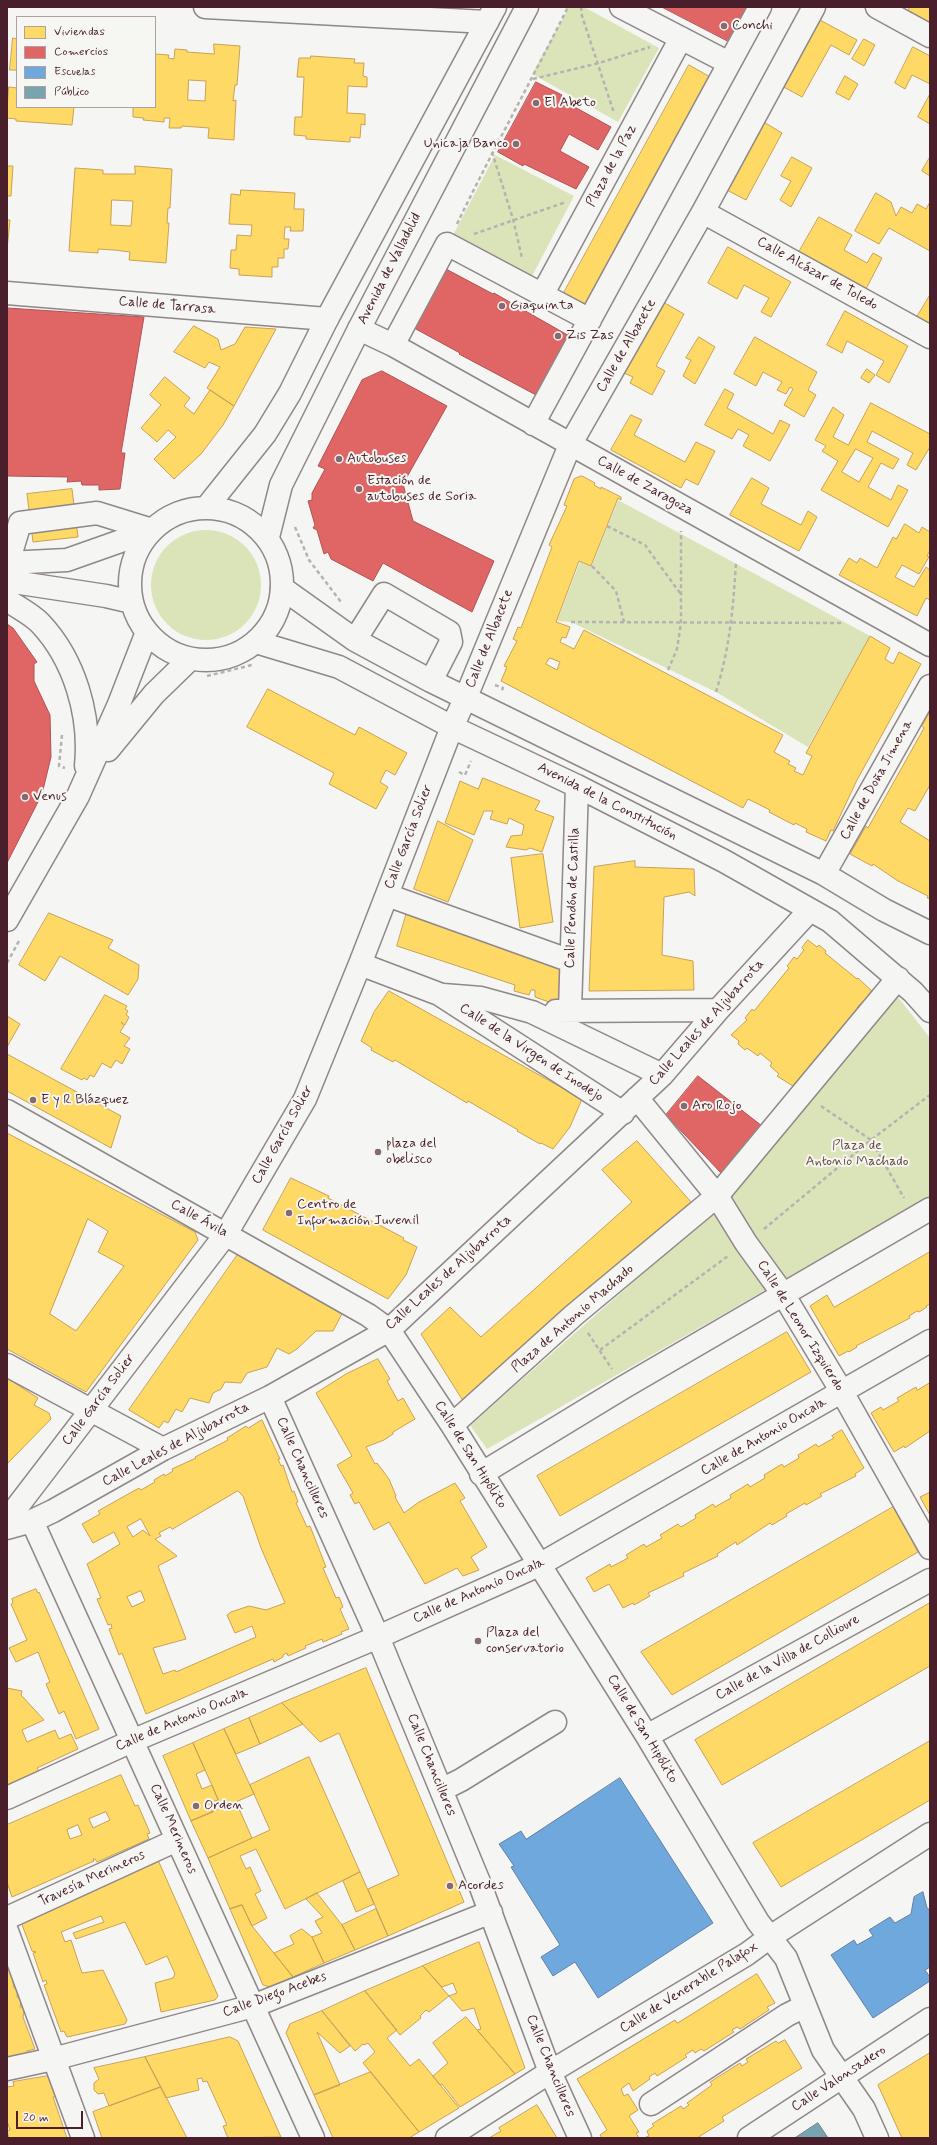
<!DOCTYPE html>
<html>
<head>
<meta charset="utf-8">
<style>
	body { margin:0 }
	#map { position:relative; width:937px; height:2145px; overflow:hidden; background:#f5f5f3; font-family:Mynerve,sans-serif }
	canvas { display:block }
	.frame { position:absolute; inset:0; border:8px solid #4a1f2b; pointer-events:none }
	.legend { position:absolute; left:16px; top:16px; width:140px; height:92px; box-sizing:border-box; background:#f6f6f2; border:1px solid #b1a0a2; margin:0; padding:5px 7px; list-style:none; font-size:12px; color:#4a1f2b }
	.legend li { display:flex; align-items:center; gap:8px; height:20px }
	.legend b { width:20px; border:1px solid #b1a0a2 }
	.scale { position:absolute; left:16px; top:2111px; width:67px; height:18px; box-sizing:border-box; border:2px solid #4a1f2b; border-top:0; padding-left:5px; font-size:12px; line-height:14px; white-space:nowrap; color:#4a1f2b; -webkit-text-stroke:3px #f6f6f2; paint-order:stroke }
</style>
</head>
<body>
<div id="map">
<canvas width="937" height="2145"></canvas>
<div class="frame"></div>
<ul class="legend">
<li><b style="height:11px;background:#ffd966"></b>Viviendas</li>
<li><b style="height:11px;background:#e06666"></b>Comercios</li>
<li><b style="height:11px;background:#6fa8dc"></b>Escuelas</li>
<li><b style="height:11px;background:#76a5af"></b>Público</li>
</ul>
<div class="scale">20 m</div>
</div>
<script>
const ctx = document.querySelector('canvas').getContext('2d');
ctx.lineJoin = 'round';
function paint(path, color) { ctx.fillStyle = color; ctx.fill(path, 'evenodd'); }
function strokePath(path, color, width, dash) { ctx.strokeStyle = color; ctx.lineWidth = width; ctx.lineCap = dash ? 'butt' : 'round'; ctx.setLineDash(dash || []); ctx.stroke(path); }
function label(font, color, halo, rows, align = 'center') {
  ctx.font = font + ' Mynerve,sans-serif'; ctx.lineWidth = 4; ctx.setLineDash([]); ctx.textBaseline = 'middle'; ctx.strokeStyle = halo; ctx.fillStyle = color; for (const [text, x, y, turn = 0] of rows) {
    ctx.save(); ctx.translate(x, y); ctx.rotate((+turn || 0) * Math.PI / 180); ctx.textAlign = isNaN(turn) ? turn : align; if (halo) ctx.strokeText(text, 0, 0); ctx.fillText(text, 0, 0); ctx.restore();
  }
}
const green = new Path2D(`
	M569 7H584L659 48 618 122 532 74Z
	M495 155 574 196 530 280 451 239Z
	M618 500 870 636 808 747 716 692 571 622 557 621 580 562 592 566Z
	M151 585a55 55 0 1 1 110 0a55 55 0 1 1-110 0Z
	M894 992 930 1038V1196L487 1449 470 1425 720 1206Z`);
const homes = new Path2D(`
	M910 7H930V23L908 11Z
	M818 19 857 40 849 55 831 45 802 97 782 86Z
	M13 38 17 39V70H10Z
	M864 39 875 45 864 66 852 59Z
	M214 44 240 46 237 85H235L233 101 236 100 234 140 208 138 209 128 182 126 181 128H169L170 118H164V122L143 120 144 118 133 117V107H155V54L169 55 168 58 174 59 175 49 187 50V52L214 54ZM189 80 206 81 205 101 188 100Z
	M913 47 930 56V84L912 75 905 89 895 83Z
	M311 56 355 59 354 63H364L363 76 367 77V87L348 86 347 113 365 114V125L361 124 360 138 350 137V142L306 139V136L294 135 295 117H302L304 77H297L299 58H310Z
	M689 65 712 78 583 313 560 300Z
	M845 76 858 84 849 100 836 93Z
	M9 87 17 88V107H74L72 125 16 121V119L7 118Z
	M930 94V124L918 117Z
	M762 121 782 133 746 200 725 189Z
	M792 157 812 168 791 207 780 200 791 181 781 176Z
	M930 157V176L922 171Z
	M7 166H13L11 196H7Z
	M135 166 172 169 170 208H168L167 223H169L166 263 129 260 130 252 114 250 98 249V253L69 251 75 168 103 170V174H135ZM112 200 133 201 131 226 111 225Z
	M241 190 295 193 294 209H304L303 231H290L291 227H285L284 239H289L288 249H284V258H278V267H272V277L239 275V269L230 268 231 250H236L237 235 251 236 252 225 229 224 231 194 240 195Z
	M876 193 891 202 896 216 901 207 912 213 917 204 926 209 930 202V251L889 228 879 244 855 231Z
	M819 217 852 235 844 250 867 263 873 253 882 258 866 289 799 252Z
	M7 220H10L7 250Z
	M728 247 791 282 771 317 761 312 769 298 744 285 737 299 708 283Z
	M930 295V324L917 317Z
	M663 302 684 314 656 366 665 371 652 395 630 383 633 377 624 373Z
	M845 311 908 346 889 383 876 375 884 361 847 341 842 353 827 345Z
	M194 326 218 339 221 350 235 344 245 327 276 329 234 406 207 388 220 367 209 362 205 368 174 352Z
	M699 337 715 347 695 384 683 376 691 360 686 358Z
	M755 337 817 372 808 390 816 395 804 417 784 405 793 389 790 387 786 394 777 390 782 382 763 372 756 386 734 374Z
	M867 369 875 375 869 383 861 378Z
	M165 377 190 398 184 406 194 414 210 390 234 406 223 425 201 454 174 479 154 459 176 437 168 430 157 442 141 428 161 405 150 395Z
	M725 389 734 394 727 408 773 434 780 420 790 425 770 461 743 446 749 435 738 429 732 439 705 425Z
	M871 403 930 434V447L916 470 907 465 913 453 872 431 867 442 899 459 893 469 881 463 868 487 891 500 898 485 908 490 888 527 821 490 838 461 822 451 826 446 815 440 833 407 844 415 833 437 848 445ZM856 449 873 458 859 482 842 472Z
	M631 415 642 420 634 435 685 462 696 442 715 451 698 485 686 479 681 488 611 450Z
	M582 476 595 483 594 485 601 489V487L621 497V500L618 498 591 566 579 561 556 622 570 627 566 638 562 637 560 642 574 649 584 630 783 735 774 752 790 761 788 764 796 768 794 771 803 775 812 756 806 753 870 636 890 648 885 659 893 664 899 652 921 664 857 780 833 831 831 830 826 841 806 832 807 829 795 823 794 825 769 812 770 810 748 799 743 808 501 681 507 667 504 666 517 641 513 639 518 627 521 628 552 547 549 545 567 506 564 505 574 479ZM550 658 560 662 557 670 546 664Z
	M752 478 769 488 761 504 801 525 808 511 817 517 799 551 730 515Z
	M72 489 78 537 33 542 27 494Z
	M905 524 919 533 922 527 930 532V550L927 556 929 557 919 574 902 565 895 577 914 587 926 567 930 570V600L926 598 917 616 839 575 849 558 857 563 860 558 877 568 893 537 896 539Z
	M268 689 355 735 359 727 407 753 395 775 386 770 380 782 388 787 376 809 329 784 334 773 247 727Z
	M930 712V785L915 811 908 808 900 822 930 841V899L927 898 928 896 898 881 873 864 872 866 850 854 866 826 868 828 924 728 922 726Z
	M483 778 540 801 535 810 554 817 542 852 530 848 526 850 506 847 511 836 522 835 524 825 509 818 507 824 490 819 493 811H484L474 835 445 823 460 781 478 789Z
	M438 821 473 840 448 902 414 889Z
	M543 854 553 922 520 928 511 858Z
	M635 861V867L694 869 695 896 689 892 664 897 662 955 693 961 694 990 589 991 594 867Z
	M407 912 567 963 559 1001 551 999 549 1002 535 997V990H531L529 995 514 991 515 985 397 946Z
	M49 913 113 940 108 948 139 965 138 979 128 995 60 956 45 981 19 965Z
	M808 940 817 947 819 945 826 951 825 953 857 979 858 978 874 993 863 1006 860 1004 857 1008 859 1010 852 1019 851 1017 815 1061 817 1063 810 1071 807 1069 800 1078 803 1080 796 1088 777 1076 779 1074 770 1066 772 1063 760 1053 758 1056 747 1048 745 1050 738 1044 739 1041 731 1035 747 1020 745 1018 752 1009 754 1011 789 968 787 966 794 957 797 959 804 950 802 948Z
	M389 991 582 1099 570 1127 553 1149 541 1143 540 1144 517 1131 518 1130 468 1101 467 1103 395 1060 393 1062 371 1050 372 1048 361 1041 374 1012Z
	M105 995 127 1006 125 1009 128 1011 126 1015 129 1017 125 1025 121 1022 124 1026 120 1032 130 1038 124 1046 130 1049 122 1064 116 1060 111 1068 102 1063 94 1077 90 1075 87 1080 84 1078 82 1080 61 1069Z
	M7 1016 20 1024 7 1047Z
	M7 1054 121 1116 111 1148 7 1091Z
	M7 1133 195 1232 198 1240 86 1392 7 1349ZM88 1219 108 1231 98 1252 124 1266 76 1331 50 1314Z
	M637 1141 692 1203 465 1404 421 1334 450 1307 481 1337 632 1202 602 1170Z
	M291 1178 329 1196 328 1198 404 1238 403 1240 417 1247 406 1275 388 1299 263 1230Z
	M241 1250 346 1306 333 1331H316L297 1349 289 1354 277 1348 267 1367 247 1373 241 1383 225 1382 221 1389 213 1393 209 1403 190 1398 182 1412 176 1409 168 1423 164 1421 159 1428 129 1410Z
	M930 1252V1304L926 1306 927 1307 919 1312 917 1311 909 1316 910 1318 856 1346 857 1347 849 1352 848 1351 839 1356 810 1306 827 1295 834 1307Z
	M787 1332 811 1372 560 1516 537 1476Z
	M378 1359 390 1379 387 1381 398 1401 403 1398 415 1419 393 1432V1434L384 1440 366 1447 375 1464 377 1463 389 1479 396 1496 395 1497 404 1513 419 1502 455 1483 465 1498 460 1501 487 1547 471 1557 479 1570 463 1576 457 1568 425 1584 389 1522 374 1530 359 1502 355 1504 350 1495 353 1493 337 1465 352 1456 316 1393 346 1374Z
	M7 1378 38 1398 34 1405 49 1413 51 1419 7 1464Z
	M930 1383V1431L905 1448 904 1446 894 1452 871 1413 881 1407 883 1410 899 1401 897 1398 916 1387 917 1390Z
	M262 1420 280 1459H278L281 1466 283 1465 292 1492 294 1491 298 1502 296 1503 307 1527 310 1526 326 1567 323 1568 336 1598 339 1597 343 1607 340 1609 349 1629 341 1632 342 1634 323 1642 322 1639 305 1646 306 1648 288 1656 287 1653 283 1655V1657L274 1662 273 1659 146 1714 122 1653 119 1655 109 1629 112 1628 111 1624 108 1625 97 1599 101 1598 87 1564 120 1544 114 1532 93 1543 82 1524 100 1514 98 1511 139 1488 141 1490 155 1482 154 1480 164 1474 165 1476 173 1471 172 1469 196 1458 195 1457 228 1440 227 1438 246 1426 248 1428ZM238 1491 243 1496 261 1548 285 1603 266 1610 249 1606 231 1612 227 1615 235 1633 252 1626 256 1637 176 1672 175 1670 163 1674 153 1648 186 1639 158 1566 177 1556 155 1539 161 1536 159 1533 170 1527 172 1529ZM141 1519 150 1536 143 1530 133 1537 127 1527ZM141 1591 145 1601 132 1607 127 1597Z
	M842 1430 864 1468 855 1474 856 1476 820 1494 822 1496 806 1505 805 1503 786 1514 787 1516 772 1525 770 1523 737 1545 736 1542 717 1554 718 1556 683 1573 684 1576 648 1593 650 1596 634 1605 633 1603 623 1608 609 1584 594 1592 586 1578 610 1564 611 1567 628 1558 626 1555 644 1544 646 1547 662 1538 660 1535 678 1524 681 1527 696 1518 695 1515 713 1504 715 1507 731 1498 730 1495 748 1484 750 1487 765 1478 764 1475 782 1464 784 1467 799 1458 798 1455 816 1444 818 1447 834 1438 832 1436Z
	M930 1488V1515L920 1497 930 1492Z
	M895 1506 918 1552 672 1695 641 1652Z
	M36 1589 38 1593 39 1592 99 1729 76 1739 64 1711 59 1714 46 1684 50 1682 38 1652 16 1662 9 1648 27 1640 11 1604 13 1603 12 1599Z
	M930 1603V1666L722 1785 695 1740Z
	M366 1668 464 1902 388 1936 368 1889 399 1875 339 1733 320 1742 282 1703Z
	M7 1688 22 1691 21 1695 44 1720 22 1730 27 1742 55 1730 59 1739 71 1734 78 1749 37 1768 39 1771 7 1785Z
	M282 1703 303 1724 260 1744 249 1718Z
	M249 1718 260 1744 236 1754 224 1729Z
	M224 1729 254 1794 222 1808 193 1743Z
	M930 1741V1800L781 1887 753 1843Z
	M193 1743 205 1770 196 1774 202 1789 212 1785 218 1800 209 1803 213 1812 191 1821 163 1756Z
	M309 1757 360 1872 285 1909 256 1849 240 1856 246 1869 250 1867 261 1891 255 1894 267 1918 252 1926 242 1905 230 1909 208 1858 270 1830 250 1785Z
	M121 1775 135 1806 138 1805 150 1833 147 1834 149 1839 97 1862 95 1859H93L94 1861 12 1897 7 1882V1825ZM106 1812 110 1820 93 1828 89 1819ZM78 1825 82 1835 70 1839 67 1830Z
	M236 1802 252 1838 208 1858 191 1821Z
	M158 1860 218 1996 215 2000 161 2012 155 1983 173 1978 175 1974 167 1956 146 1965 125 1922 76 1939 73 1933 104 1922 101 1916 61 1932 65 1942 71 1940 82 1973 103 1970 127 2020 125 2024 67 2037 64 2031 61 2032 44 1985 47 1984 46 1980 43 1982 33 1953 36 1952 32 1951 21 1922Z
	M360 1872 374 1904 356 1912 343 1881Z
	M317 1893 342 1925 355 1950 324 1963 312 1937 322 1933 315 1921 323 1917 306 1899Z
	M242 1905 252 1926 293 1977 270 1987 263 1985 230 1909Z
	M376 1909 388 1936 355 1950 342 1925Z
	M302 1929 312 1937 324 1963 293 1977 274 1953 294 1944 290 1936Z
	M479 1942 525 2068 515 2074 477 2030 481 2029 474 2008 462 2011 449 1996 457 1993 453 1983 442 1987 423 1966Z
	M7 1961 9 1963 10 1973H12L14 1988 18 1989 17 1997H22L20 2007H25L23 2017 35 2049 27 2051 28 2053 7 2058Z
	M423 1966 449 1996 429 2012 426 2010 420 2016 421 2018 400 2035 365 1991Z
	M757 1974 775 2003 767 2007 769 2010 740 2029 737 2027 732 2030 734 2032 704 2051 701 2049 695 2053 693 2050 685 2055 687 2057 657 2076 655 2073 649 2077 650 2079 633 2091 629 2083 621 2089 624 2096 628 2094 638 2110 629 2116 639 2132 636 2133 639 2138H602L600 2135 607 2130 577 2079 675 2020 677 2023Z
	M365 1991 397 2030 387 2038 410 2066 419 2059 459 2108 419 2132 363 2063 375 2052 368 2043 364 2045 363 2044 355 2051 322 2011Z
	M322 2011 350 2046 340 2053 317 2032 340 2085 314 2095 286 2033 290 2024Z
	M466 2017 515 2074 460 2107 442 2084 440 2085 433 2076 448 2063 433 2043Z
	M230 2037 238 2041 281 2137 228 2138 223 2126 227 2125 207 2081 203 2082 202 2078 197 2079 199 2090 166 2098 145 2057Z
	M785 2040 802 2068 722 2117 724 2121 697 2138H644L649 2136 647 2131 654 2126 652 2124 681 2106 683 2109 689 2105 687 2103 712 2085 710 2082 740 2063 742 2066 748 2062 746 2059 776 2041 778 2043Z
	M930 2053V2138H902L878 2085Z
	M145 2057 161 2087 109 2106 104 2093 98 2094 94 2090V2083L99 2079 94 2068Z
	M371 2072 419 2132 409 2138H333L314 2095Z
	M47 2076 50 2077 57 2096 53 2097 67 2138H9L7 2131 10 2130 7 2121V2087L14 2086 13 2082Z
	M161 2087 187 2138H102L93 2112Z
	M537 2105 557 2138H489L501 2131 499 2128Z`);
const shops = new Path2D(`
	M662 7H753L732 43Z
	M536 82 562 95 560 99 611 127 598 150 569 134 560 151 589 167 576 189 524 164 523 166 498 152Z
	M446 269 493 294 494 293 571 337 538 396 459 354 460 353 414 328 437 282 439 283Z
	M7 308 144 317 121 453H125L120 489 99 490V485H82L81 481 67 482 68 477 7 476Z
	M382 371 447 406 403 484 413 521 494 561 472 612 383 563 373 581 331 559 328 552 324 554 317 530 313 528 315 525 308 501 312 500V493L325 469 318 466 362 380Z
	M7 624 13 628 37 662 34 664V681L50 715 51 757 42 794 7 863Z
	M698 1076 762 1126 722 1174 666 1115Z`);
const schools = new Path2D(`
	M620 1778 713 1923 598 1998 575 1962 553 1976 541 1957 560 1945 511 1867 514 1866 499 1844 521 1831 526 1839Z
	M923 1892 927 1908 930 1910V1967L925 1970 930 1977V1981L873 2018 831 1955 854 1940 857 1945 873 1936 869 1930 890 1917 895 1923 911 1914 914 1897Z`);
const public = new Path2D(`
	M818 2123 828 2138H795Z`);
const path = new Path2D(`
	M581 7 582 16 614 113
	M533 79 599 63 650 47
	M492 152 513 219 522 258
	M457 224C492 151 532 80 568 7
	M474 234 566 202
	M607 526 645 545 680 593
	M295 527 309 560 341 602
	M592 566 616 591 624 622
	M571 622 844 623
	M668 670 677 649 681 623V531
	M207 676 252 665
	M495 685 503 688 501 692
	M716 692C730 647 733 609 736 563
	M62 735 59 766 65 768
	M459 772 465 775 471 761
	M7 963 20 939
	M821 1106 871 1140 904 1198
	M764 1229 871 1140 930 1095
	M588 1333 612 1369
	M600 1350 728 1256`);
const minor = new Path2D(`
	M205 7 487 22
	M621 7 729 63
	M877 7 930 36
	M703 212 930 337
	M7 293 327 319
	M542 295 681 38
	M359 329 393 345 930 645
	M393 345 447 244 590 320
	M533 424 760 7
	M8 563 20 523 97 513 152 530
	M282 588 355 640 431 681 824 874 884 910 930 933
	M355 640 384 594 449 632 451 642 431 681
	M256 642 339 667 452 727 577 786 724 861 830 921 913 992 930 1011
	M824 874 930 686
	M387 895 571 961
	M360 964 439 994 623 1113
	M443 995 481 998 532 1012 662 1075
	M570 1010 577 786
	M556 1011 718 1010
	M637 1098 717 1196 746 1243 783 1294 842 1392 930 1548
	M7 1111 368 1315 389 1330 452 1425 647 1736 758 1922 786 1958 823 2050 864 2109 877 2138
	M7 1365 163 1449
	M270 1397 378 1637 479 1882 550 2072 580 2138
	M452 1425 574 1315 717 1196 898 978
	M481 1474 624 1387 930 1209
	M7 1520 226 1234 305 1099 360 964 452 727 466 697 570 445 703 212 814 7
	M32 1521 313 2138
	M7 1528 32 1521 53 1511 163 1449 270 1397 389 1330 662 1075 718 1010 810 910
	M647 1736 930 1580
	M441 1790 461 1780 555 1722
	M7 1798 132 1741 378 1637 539 1565 930 1341
	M7 1918 177 1840
	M7 1931 83 2138
	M7 2069 53 2059 253 2006 491 1912
	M651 2104 787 2015 805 2006
	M447 2138 550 2072 747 1954 770 1937 930 1834
	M749 2138 930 2019`);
const major = new Path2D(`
	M206 508 265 434 290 393 327 319 495 7
	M130 584a76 76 0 1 1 152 0a76 76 0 1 1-152 0Z
	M268 537 281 485 359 329 527 7
	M7 563 67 560 152 530
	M7 581 106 596 132 602
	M7 600C17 607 31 614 40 623 75 660 91 716 86 766
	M108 750 154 694 190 659
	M7 920 78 796 119 704 147 632`);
const markers = [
	[724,26,4,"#866a71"],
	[536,103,4,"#866a71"],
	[516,144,4,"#866a71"],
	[502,306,4,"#866a71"],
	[558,336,4,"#866a71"],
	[339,459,4,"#866a71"],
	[359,489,4,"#866a71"],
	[25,797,4,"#866a71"],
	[33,1100,4,"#866a71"],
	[684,1106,4,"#866a71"],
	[378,1152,4,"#866a71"],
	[289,1213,4,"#866a71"],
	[478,1641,4,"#866a71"],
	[196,1806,4,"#866a71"],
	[450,1886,4,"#866a71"]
];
const poiNames = [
	["Conchi",732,26],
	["El Abeto",544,103],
	["Unicaja Banco",508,144,"right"],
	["Giaquinta",510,306],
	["Zis Zas",566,336],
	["Autobuses",347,459],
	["Estación de",367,481],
	["autobuses de Soria",367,497],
	["Venus",33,797],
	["E y R Blázquez",41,1100],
	["Aro Rojo",692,1106],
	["plaza del",386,1144],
	["obelisco",386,1160],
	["Centro de",297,1205],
	["Información Juvenil",297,1221],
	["Plaza del",486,1633],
	["conservatorio",486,1649],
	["Orden",204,1806],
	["Acordes",458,1886]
];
const streetNames = [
	["Plaza de la Paz",612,166,-62],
	["Avenida de Valladolid",390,269,-63],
	["Calle Alcázar de Toledo",817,274,29],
	["Calle de Tarrasa",167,306,5],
	["Calle de Albacete",627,346,-60],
	["Calle de Zaragoza",645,486,29],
	["Calle de Albacete",490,639,-68],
	["Calle de Doña Jimena",877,780,-61],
	["Avenida de la Constitución",607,802,27],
	["Calle García Solier",409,837,-69],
	["Calle Pendón de Castilla",573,898,-88],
	["Calle Leales de Aljubarrota",707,1023,-48],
	["Calle de la Virgen de Inodejo",531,1053,33],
	["Calle García Solier",283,1135,-61],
	["Calle Ávila",199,1219,29],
	["Calle Leales de Aljubarrota",449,1273,-42],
	["Plaza de Antonio Machado",573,1319,-41],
	["Calle de Leonor Izquierdo",800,1326,58],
	["Calle García Solier",99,1400,-53],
	["Calle de Antonio Oncala",764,1437,-30],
	["Calle Leales de Aljubarrota",176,1445,-28],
	["Calle de San Hipólito",470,1455,58],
	["Calle Chancilleres",302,1468,66],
	["Calle de Antonio Oncala",479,1591,-24],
	["Calle de la Villa de Collioure",788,1658,-29],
	["Calle de Antonio Oncala",182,1720,-23],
	["Calle de San Hipólito",642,1729,59],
	["Calle Chancilleres",431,1765,68],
	["Calle Merineros",173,1829,66],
	["Travesía Merineros",92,1879,-25],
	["Calle de Venerable Palafox",689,1988,-32],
	["Calle Diego Acebes",275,1995,-20],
	["Calle Chancilleres",550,2066,68],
	["Calle Valonsadero",839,2079,-33]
];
const parkNames = [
	["Plaza de",857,1146],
	["Antonio Machado",857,1162]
];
paint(green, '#dbe4b9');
paint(homes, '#ffd966');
strokePath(homes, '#c9a154', 1);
paint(shops, '#e06666');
strokePath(shops, '#b35154', 1);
paint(schools, '#6fa8dc');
strokePath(schools, '#647fa7', 1);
paint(public, '#76a5af');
strokePath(public, '#697d87', 1);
strokePath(minor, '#8f8788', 25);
strokePath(major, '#8f8788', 25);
strokePath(path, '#b6b2b2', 2.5, [4, 3]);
strokePath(minor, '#f5f5f3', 22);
strokePath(major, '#f5f5f3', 22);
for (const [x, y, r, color] of markers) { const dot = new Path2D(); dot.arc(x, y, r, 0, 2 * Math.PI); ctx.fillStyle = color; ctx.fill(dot); strokePath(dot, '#f6f6f2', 1.5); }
label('14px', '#4a1f2b', '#f6f6f2', poiNames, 'left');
label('14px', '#4a1f2b', '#f6f6f2', streetNames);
label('14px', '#694d43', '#f6f6f2', parkNames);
</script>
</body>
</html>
